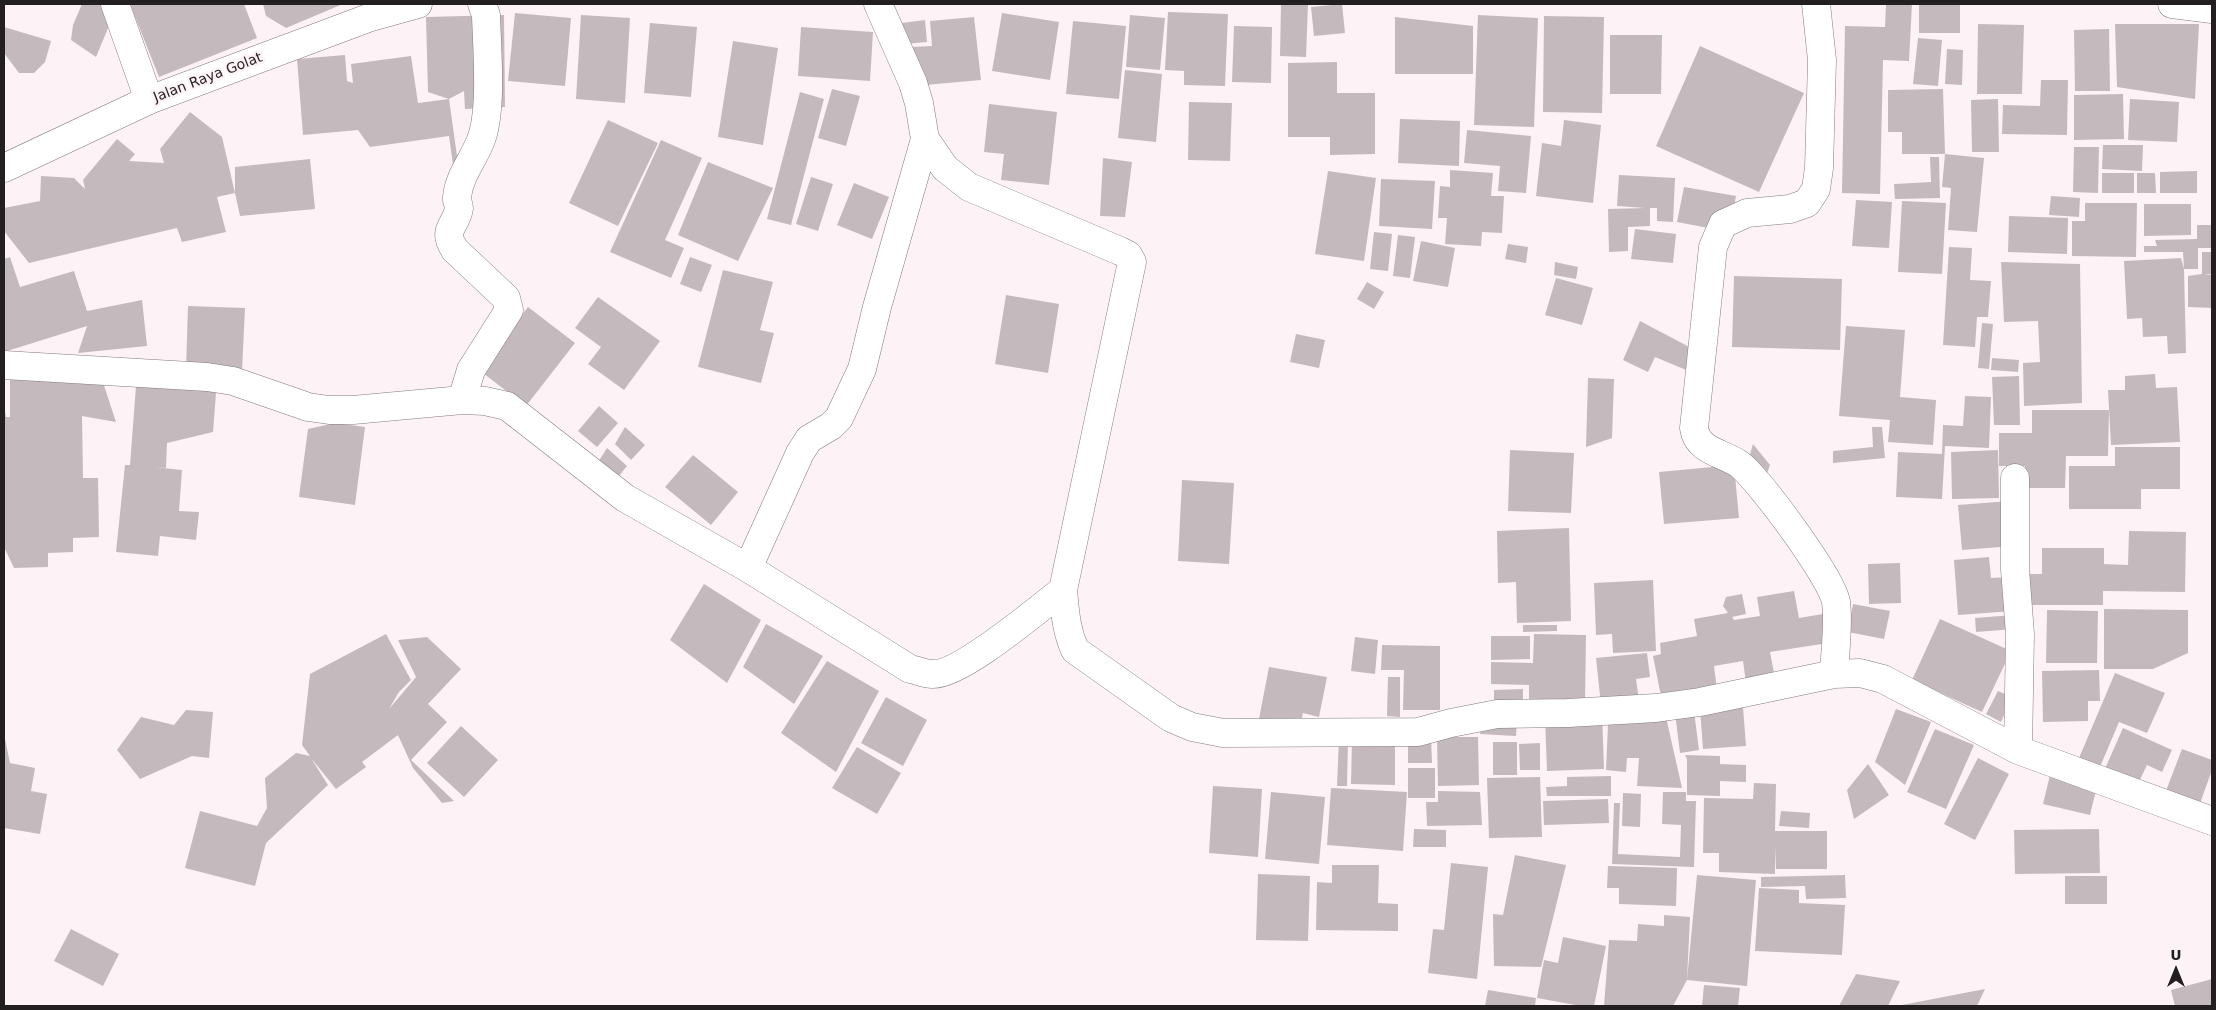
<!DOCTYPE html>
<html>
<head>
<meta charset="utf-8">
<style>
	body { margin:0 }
	#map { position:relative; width:2216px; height:1010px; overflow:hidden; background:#fdf2f6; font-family:"DejaVu Sans",sans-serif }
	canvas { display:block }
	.frame { position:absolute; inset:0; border:5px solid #231f20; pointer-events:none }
	.north { position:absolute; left:2151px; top:945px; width:50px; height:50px; -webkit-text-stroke:4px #fdf2f6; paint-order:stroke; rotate:0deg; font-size:14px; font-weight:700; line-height:20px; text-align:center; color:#231f20 }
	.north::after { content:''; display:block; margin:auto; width:18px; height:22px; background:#231f20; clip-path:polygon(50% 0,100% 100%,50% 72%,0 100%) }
</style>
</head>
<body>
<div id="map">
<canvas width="2216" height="1010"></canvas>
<div class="frame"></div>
<div class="north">U</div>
</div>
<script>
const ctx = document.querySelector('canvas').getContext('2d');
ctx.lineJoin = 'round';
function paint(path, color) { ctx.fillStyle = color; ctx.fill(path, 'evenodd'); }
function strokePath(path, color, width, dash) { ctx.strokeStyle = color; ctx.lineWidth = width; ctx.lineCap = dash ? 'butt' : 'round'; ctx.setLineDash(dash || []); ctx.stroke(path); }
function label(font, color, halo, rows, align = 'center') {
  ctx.font = font + ' "DejaVu Sans",sans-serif'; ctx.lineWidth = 5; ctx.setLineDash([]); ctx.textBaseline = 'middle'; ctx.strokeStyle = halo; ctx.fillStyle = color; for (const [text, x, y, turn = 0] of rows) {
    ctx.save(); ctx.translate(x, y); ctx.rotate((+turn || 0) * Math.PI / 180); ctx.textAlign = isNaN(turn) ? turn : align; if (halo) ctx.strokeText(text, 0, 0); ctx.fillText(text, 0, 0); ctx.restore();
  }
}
const building = new Path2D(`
	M82 4H118L96 57 71 40 73 25Z
	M130 4H244L257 38 159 77Z
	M263 4H343L286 28 266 16Z
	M1281 4H1308L1306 57 1280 56Z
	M1342 4 1345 33 1314 36 1311 7Z
	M1886 4H1912L1909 61 1883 60 1880 194 1842 193 1845 26 1885 27Z
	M1919 4H1960V33H1919Z
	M1168 12 1228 14 1225 86 1184 85V71L1165 70Z
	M515 13 571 18 565 86 508 81Z
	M1002 13 1059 22 1050 80 992 71Z
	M504 15 505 107 465 109 464 91 449 99 428 92 426 17Z
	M581 15 630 18 625 103 576 99Z
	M1130 15 1165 18 1160 70 1126 67Z
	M1478 15 1538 18 1534 127 1474 125Z
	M1544 16 1604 17 1602 113 1543 112Z
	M974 17 981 80 914 86 910 47 932 46 930 21Z
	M1395 17 1473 26V74H1395Z
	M925 20 927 42 904 44 902 23Z
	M1073 21 1126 26 1119 99 1066 94Z
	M650 23 697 27 691 97 644 93Z
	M1978 24 2024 25 2022 94H1977Z
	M2115 24H2199L2195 99 2117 87Z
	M1234 26 1272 27 1271 83 1232 82Z
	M4 27 51 41 45 62 34 73H19L4 53Z
	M801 27 873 32 870 81 798 76Z
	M2109 29 2110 91H2075L2074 30Z
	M1610 35H1662L1661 94H1610Z
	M1918 38 1942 40 1938 86 1913 84Z
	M733 41 778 48 763 145 718 137Z
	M1700 46 1804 93 1759 192 1656 146Z
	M1947 49 1963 50 1962 85 1945 84Z
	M345 55 347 81 353 83 351 64 411 56 418 103 449 99 464 206 459 208 449 136 370 147 358 130 303 135 297 59Z
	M1337 62V93H1375V154L1330 155V137H1288V63Z
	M1125 70 1162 74 1156 142 1118 138Z
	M2041 80H2068L2067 135 2002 134 2003 105 2040 106Z
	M832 89 860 96 846 146 818 138Z
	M1943 89 1945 154H1902V132H1888V90Z
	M800 92 824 99 791 225 767 219Z
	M2123 94 2124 139 2074 140V95Z
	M1998 99 1999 152H1972L1971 100Z
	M2130 99 2179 102 2177 142 2128 140Z
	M1189 102 1232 103 1230 161 1188 160Z
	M989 104 1057 112 1049 185 1001 180 1004 154 984 152Z
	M190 112 222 137 235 193 217 197 226 232 182 242 177 228 29 263 4 231V208L40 201 41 176 74 178 85 189 83 180 117 139 135 154 129 161 164 163 160 149Z
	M1400 119 1460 121 1459 166 1398 163Z
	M608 120 658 143 618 226 569 203Z
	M1564 120 1601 125 1593 203 1536 196 1542 143 1561 146Z
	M1467 130 1531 136 1526 193 1498 191 1500 166 1464 163Z
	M661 140 702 158 665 240 684 248 671 278 610 252Z
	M2103 145H2143L2142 171 2102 169Z
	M2074 147H2099L2098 193 2073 192Z
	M1945 154 1984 158 1977 232 1948 230 1951 188 1942 187Z
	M1930 157H1939L1940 198 1895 199 1894 184 1931 182Z
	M1103 158 1132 162 1125 217 1100 216Z
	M310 159 315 209 240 216 235 193V167Z
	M708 162 773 188 738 261 678 235Z
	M1450 170 1493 173 1491 196H1504L1502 233 1482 232 1481 246 1445 244 1447 218H1438L1440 186 1450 187Z
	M1328 171 1376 178 1364 261 1315 254Z
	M2197 171V193H2160V172Z
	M2102 173H2134V193H2102Z
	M2137 173H2155L2156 193H2137Z
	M1619 175 1675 178 1673 222 1657 221V208H1650V226L1628 227V251L1609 252 1608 209 1645 208 1617 206Z
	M811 177 833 184 818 231 796 224Z
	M1381 179 1435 181 1432 229 1379 226Z
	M854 183 889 197 872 239 837 225Z
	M1684 187 1736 196 1729 232 1677 222Z
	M2051 196 2080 198 2079 217 2049 215Z
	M1856 200 1892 202 1889 248 1852 246Z
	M1902 201 1946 203 1942 274 1898 272Z
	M2085 203H2137L2136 257 2072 256V221H2085Z
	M2144 204H2191V235L2144 236Z
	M2009 216 2068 218 2067 254 2008 252Z
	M2197 225H2212V248H2198V269H2184L2183 252H2144V246H2157L2155 240 2197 239Z
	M1635 229 1676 234 1673 263 1631 259Z
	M1374 232 1392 234 1388 271 1370 269Z
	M1398 235 1415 237 1410 278 1393 276Z
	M1421 241 1455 248 1448 287 1413 281Z
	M1508 244 1528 247 1526 263 1505 259Z
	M1949 247 1972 248 1970 280 1991 281 1988 317H1977L1975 347 1943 345Z
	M2202 252H2212V274H2204L2212 275V308L2188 307V276L2202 274Z
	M10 257 20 287 74 271 87 311 142 300 147 346 78 353 87 326 4 352V259Z
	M690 257 712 265 701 292 680 284Z
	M2181 258 2184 269 2186 353 2168 354 2167 336 2143 337 2142 318 2127 319 2124 261Z
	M1555 262 1578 267 1576 279 1554 275Z
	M2001 262 2080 264 2082 403 2024 406 2023 363 2040 362 2038 321 2004 322Z
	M723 270 773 282 760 330 774 333 761 383 698 367Z
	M1734 276 1842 279 1840 350 1732 347Z
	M1556 278 1593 288 1582 325 1545 315Z
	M1367 282 1384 292 1374 309 1357 299Z
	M1006 295 1059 304 1048 373 995 364Z
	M598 297 660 341 624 390 588 364 601 347 575 328Z
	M188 306 245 308 242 371 186 369Z
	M528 307 575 343 526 406 479 370Z
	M1640 321 1697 351 1691 372 1655 357 1648 372 1623 360Z
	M1982 323 1993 324 1989 369 1978 368Z
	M1846 326 1905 330 1900 397 1936 400 1933 445 1888 442 1890 420 1839 416Z
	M1296 334 1325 340 1319 368 1290 362Z
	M1992 358 2019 360 2018 372 1991 370Z
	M96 361 116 422 82 416 83 478H98L99 537 73 538V552L48 553V567L14 568 4 547V407L6 417H10V365Z
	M137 373 217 380 213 432 167 443 166 468 154 467 182 470 179 511 199 512 196 540 160 536 158 556 116 552 125 465H130Z
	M2155 374 2156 388 2177 387 2180 442 2111 445 2108 390H2125V376Z
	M2019 376 2020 425H1994L1992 377Z
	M1588 378 1614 379 1612 438 1586 447Z
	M1965 396 1991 397 1989 448 1945 446 1942 499 1896 497 1898 452 1942 454 1943 425 1963 426Z
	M599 406 618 423 597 447 578 431Z
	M2032 410H2109L2108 456H2066L2065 488H2025V466H1999V433H2032Z
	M335 423 365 427 355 505 299 497 308 429Z
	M625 427 645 445 631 460 615 444Z
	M1872 427H1882L1885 458 1833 463V451L1873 447Z
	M1753 444 1770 465 1763 485 1747 465Z
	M2115 447H2180V489H2141V509H2069V466H2115Z
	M607 448 627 466 614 482 595 467Z
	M1510 450 1574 453 1571 513 1508 511Z
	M1998 450 1999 498 1952 499 1951 452Z
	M693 455 738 492 711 525 665 487Z
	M1734 465 1739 518 1664 524 1659 472Z
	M1182 480 1234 483 1229 564 1178 561Z
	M2009 501 2013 546 1962 550 1958 505Z
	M1569 528 1571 621 1517 623 1516 582 1498 583 1497 531Z
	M2129 531 2186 532 2185 592 2103 591V605H2028L2029 574H2042V548H2104V570V564L2128 565Z
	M1989 557 1991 578 2010 577 2013 611 1958 615 1954 560Z
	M1900 563 1901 603 1869 604 1868 564Z
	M1653 580 1656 651 1613 653 1612 634 1596 635 1594 583Z
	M704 584 761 620 727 683 670 640Z
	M1794 591 1799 618 1823 614 1828 643 1770 652 1775 678 1746 683 1743 661 1714 666 1717 690 1661 696 1653 656 1661 654 1660 643 1697 636 1694 619 1728 613 1723 606 1726 597 1742 594 1746 614 1732 617 1734 620 1760 616 1757 597Z
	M1853 604 1890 611 1884 639 1848 632Z
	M2104 609 2188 610V653L2153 669H2104Z
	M2047 610 2098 611 2097 663H2046Z
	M2014 615 2015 629 1976 632 1975 618Z
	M1940 619 2011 651 1982 712 1912 680Z
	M766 624 823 656 794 704 743 667Z
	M1523 625H1557V631L1523 632Z
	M386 634 411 680 399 692 389 709 416 677 398 640 427 637 461 669 428 704 447 722 411 760 454 801 442 803 413 768 392 722 398 735 362 762 366 767 336 789 311 758 328 785 266 843 255 886 185 868 200 811 257 826 267 808 265 778 296 753 310 756 302 745 310 674Z
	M1534 634 1586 635 1585 704 1529 703V685L1491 684V662L1533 663Z
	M1491 636H1530V659L1491 660Z
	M1355 637 1378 640 1375 674 1351 671Z
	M1382 645 1440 646V710H1403L1404 670H1381Z
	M1647 653 1650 677 1636 679 1639 700 1601 705 1596 658Z
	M827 661 879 691 836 772 781 733Z
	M1269 667 1327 677 1319 717 1303 713 1299 732 1258 724Z
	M2099 670 2100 701H2088V721L2043 722 2042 671Z
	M2115 673 2165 693 2147 733 2119 722 2100 767 2079 758Z
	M1388 677H1400V717L1387 716Z
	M1523 689V706H1494V690Z
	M1998 691 2012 697 2001 722 1986 714Z
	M886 697 927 720 903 766 861 743Z
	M1743 707 1746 746 1703 749 1700 709Z
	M1896 709 1931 722 1905 785 1875 762Z
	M186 710 213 712 209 758 192 756 140 779 117 750 141 717 174 725Z
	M1694 711 1699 750 1680 753 1675 713Z
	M1602 713 1604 769 1547 771 1545 716Z
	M1635 715 1666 717 1682 788 1637 786 1639 758H1627L1626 772 1606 770 1608 724H1635Z
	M1481 719 1517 721 1516 736 1480 734Z
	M461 726 498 760 464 797 427 763Z
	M2123 728 2172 750 2162 772 2147 765 2137 786 2104 771Z
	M1935 729 1974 745 1946 809 1907 792Z
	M4 734 10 763 35 768 31 791 47 794 40 834 4 828Z
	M1408 737H1431L1432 763H1408Z
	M1437 737H1478L1479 785 1438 786Z
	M1339 738 1348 740 1347 786H1337Z
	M1352 739H1395V785L1351 784Z
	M1493 742H1517V775H1493Z
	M1540 743V770H1520L1519 744Z
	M857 747 901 773 877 814 832 788Z
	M2182 749 2212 760V770L2198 809 2164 796Z
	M1685 755 1720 756V764L1746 765V782L1720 781V796L1687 795V759Z
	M1978 758 2009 774 1975 840 1944 824Z
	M1868 764 1889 795 1854 819 1847 790Z
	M1408 768H1435V798H1408Z
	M2050 775 2097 786 2090 815 2043 804Z
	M1611 776V796H1547L1546 787 1567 786V777Z
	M1540 777 1542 837 1489 838 1487 778Z
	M1754 783 1776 784 1775 831H1827V869H1776L1775 847V874L1719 872V853H1703L1704 798 1753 799Z
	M1213 786 1262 789 1258 857 1209 853Z
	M1331 788 1407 792 1403 851 1327 845Z
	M1438 791 1480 792 1482 825 1427 826 1426 802H1438Z
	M1271 792 1325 797 1319 864 1265 859Z
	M1663 792H1686V801H1696L1694 867 1612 864 1614 803H1620L1618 854 1680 857 1681 825 1662 824Z
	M1623 793 1641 794 1640 827 1622 826Z
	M1608 799 1609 823 1544 825 1543 801Z
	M1781 811 1810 813 1809 828 1779 826Z
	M1414 829 1446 830V847H1413Z
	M2099 829 2100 873 2015 874 2014 830Z
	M1515 855 1566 865 1541 967 1494 966 1493 914 1503 915Z
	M1451 863 1488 867 1477 979 1428 973 1433 929 1444 930Z
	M1332 865H1379L1378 903 1398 904V931L1316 930 1317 882 1332 883Z
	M1608 866 1677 868 1676 906 1619 904V888H1607Z
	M1258 874 1310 876 1308 941 1256 940Z
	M1697 875 1756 880 1747 986 1687 980Z
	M1845 875 1846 898 1806 899 1805 886 1761 887V877Z
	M2065 876H2107V904H2065Z
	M1759 888 1799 890V903L1845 905 1842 955 1755 951Z
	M1664 915 1690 917 1687 980 1673 1006H1604L1609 940 1637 941 1638 924 1664 926Z
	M71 929 119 954 103 986 54 961Z
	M1563 937 1606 946 1594 1006H1581L1537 998 1544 960 1558 963Z
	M1856 974 1900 981 1888 1006H1839Z
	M2212 979V1006H2175L2171 990Z
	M1704 985 1740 988 1738 1006H1702Z
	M1985 989 1977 1006H1903L1902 1005Z
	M1488 990 1536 998 1535 1006H1485Z`);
const street = new Path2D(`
	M115 4 149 100
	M878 4 913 83 919 103 925 139 945 168 969 187 1120 251 1128 255 1132 262 1063 590C1065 611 1066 630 1075 650L1171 718 1192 727 1223 733 1418 732 1451 723 1497 714 1568 713 1656 708 1700 702 1834 674 1860 673 1883 679 2018 750 2212 821
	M1816 4 1822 60 1819 168 1816 189 1807 203 1790 209 1747 213 1723 224 1713 247 1694 428C1697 451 1723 453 1739 464 1759 479 1832 578 1836 602 1839 625 1835 651 1834 674
	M4 365 207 377 233 381 308 407 329 410H353L462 400 485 401 507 406 625 498 748 568 910 669C917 670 925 674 932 674 960 676 1038 609 1063 590
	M462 400 471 370 509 310 506 298 455 250C441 229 456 227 459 208 459 204 456 201 457 197 459 175 475 158 482 137 492 106 487 49 486 15L482 4
	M2015 478V569L2020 634 2018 750
	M748 568 800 453 809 439 831 426 839 418 862 369 877 307 925 139`);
const secondary = new Path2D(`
	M2172 4 2212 9
	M4 168 149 100 371 17 418 4`);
const streetNames = [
	["Jalan Raya Golat",208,78,-21]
];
paint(building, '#c4babd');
strokePath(street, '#847a7d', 29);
strokePath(secondary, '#847a7d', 29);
strokePath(street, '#fff', 28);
strokePath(secondary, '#fff', 28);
label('14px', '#231f20', '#fdf2f6', streetNames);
</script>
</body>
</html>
